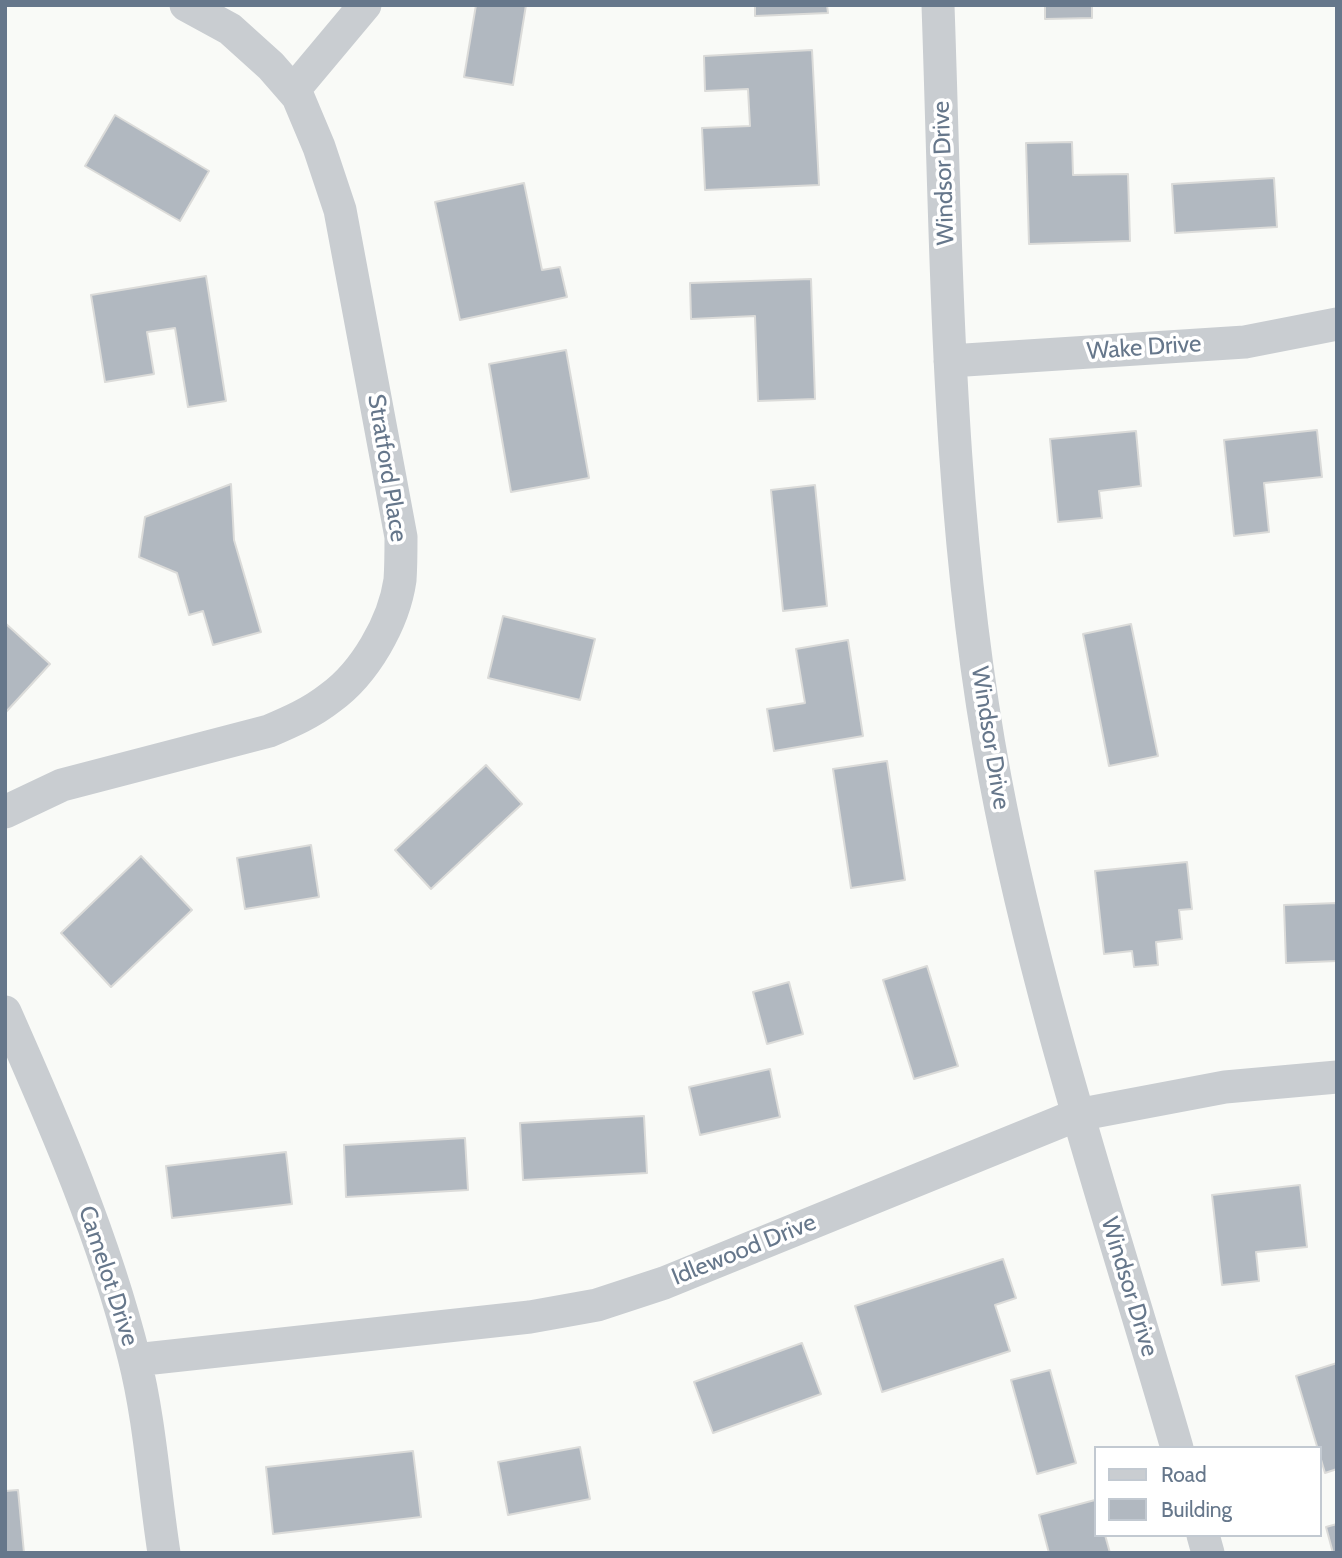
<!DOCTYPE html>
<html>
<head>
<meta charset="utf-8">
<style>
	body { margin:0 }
	#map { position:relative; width:1342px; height:1558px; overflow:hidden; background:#f9faf7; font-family:Cabin,sans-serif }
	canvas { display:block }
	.frame { position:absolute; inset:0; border:7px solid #66778b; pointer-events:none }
	.legend { position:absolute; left:1094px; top:1446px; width:228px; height:91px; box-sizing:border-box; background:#fff; border:2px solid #c2c9d1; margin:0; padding:9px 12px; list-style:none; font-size:21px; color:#66778b }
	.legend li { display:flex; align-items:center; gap:14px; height:35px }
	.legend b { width:35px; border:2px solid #c2c9d1 }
</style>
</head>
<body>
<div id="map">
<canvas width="1342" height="1558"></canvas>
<div class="frame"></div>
<ul class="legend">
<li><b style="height:9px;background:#c9cdd1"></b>Road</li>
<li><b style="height:19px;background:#b1b8c0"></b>Building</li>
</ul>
</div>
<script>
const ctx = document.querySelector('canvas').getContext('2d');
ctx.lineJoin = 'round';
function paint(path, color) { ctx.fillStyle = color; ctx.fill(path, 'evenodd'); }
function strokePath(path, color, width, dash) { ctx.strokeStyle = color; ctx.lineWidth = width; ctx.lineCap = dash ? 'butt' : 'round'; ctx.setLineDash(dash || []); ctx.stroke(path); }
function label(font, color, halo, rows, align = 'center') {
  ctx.font = font + ' Cabin,sans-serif'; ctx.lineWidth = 7; ctx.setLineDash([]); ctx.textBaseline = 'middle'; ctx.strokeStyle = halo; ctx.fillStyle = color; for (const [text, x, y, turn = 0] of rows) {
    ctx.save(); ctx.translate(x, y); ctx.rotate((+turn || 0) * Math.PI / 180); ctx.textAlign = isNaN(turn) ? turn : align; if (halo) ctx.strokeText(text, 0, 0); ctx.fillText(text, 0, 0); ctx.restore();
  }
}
const building = new Path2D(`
	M476 5H526L513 85 464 77Z
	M755 5H827L828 13 755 16Z
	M1045 5H1092V18L1045 19Z
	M812 50 819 185 705 190 702 128 750 126 748 89 705 91 704 56Z
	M115 115 209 171 180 221 85 166Z
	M1072 142 1073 175 1128 174 1130 241 1029 244 1026 143Z
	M1274 178 1277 227 1175 233 1172 184Z
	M524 183 542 270 560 267 567 297 460 320 435 202Z
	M206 276 226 401 188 407 175 328 147 332 154 374 105 382 91 295Z
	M811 279 815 399 758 401 755 316 691 319 690 283Z
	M566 350 589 478 511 492 489 364Z
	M1317 430 1322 477 1264 483 1269 532 1234 536 1224 440Z
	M1136 431 1141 486 1099 491 1102 518 1058 522 1050 439Z
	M231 484 234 540 261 632 213 645 203 611 189 615 177 573 139 557 145 517Z
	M815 485 827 606 783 611 771 490Z
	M503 616 595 639 580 700 488 678Z
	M5 623 50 664 5 713Z
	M1131 624 1158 756 1109 766 1083 634Z
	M848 640 863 736 774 751 767 709 805 703 796 649Z
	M887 761 905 880 851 888 833 769Z
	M486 765 522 804 431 889 395 850Z
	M311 845 319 897 245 909 237 858Z
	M141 856 192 910 111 987 61 933Z
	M1187 862 1192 909 1179 910 1182 939 1156 942 1158 965 1134 967 1132 951 1104 954 1095 871Z
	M1337 903V961L1286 963 1284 905Z
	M927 966 958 1066 914 1079 883 980Z
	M789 982 803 1034 767 1044 753 992Z
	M770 1069 780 1117 700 1135 689 1087Z
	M644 1116 647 1173 523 1180 520 1123Z
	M465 1138 468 1190 346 1197 344 1145Z
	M286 1152 292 1204 172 1218 166 1166Z
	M1300 1185 1307 1247 1256 1252 1259 1281 1222 1285 1212 1195Z
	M1003 1259 1016 1298 995 1305 1010 1351 882 1392 855 1306Z
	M802 1343 821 1394 713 1433 694 1382Z
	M1337 1363V1469L1325 1473 1296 1376Z
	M1050 1370 1076 1463 1037 1474 1011 1380Z
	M580 1447 590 1499 508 1515 498 1462Z
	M413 1451 421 1517 273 1534 266 1467Z
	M18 1490 24 1553H5V1491Z
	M1095 1500V1535H1105L1110 1553H1049L1039 1515Z
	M1337 1524V1553H1333L1326 1527Z`);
const minor = new Path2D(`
	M938 5C947 263 947 524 995 778 1038 1006 1113 1226 1177 1448
	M293 91 365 5
	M950 361 1245 342 1337 324
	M5 812 62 785 269 731C290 722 311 713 330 698 365 673 394 622 400 580 401 566 401 551 401 537L340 210 319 147 298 97 271 66 230 29 186 5
	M5 1012C55 1125 104 1237 134 1357 150 1420 154 1488 164 1553
	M135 1360 530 1317 597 1305 664 1283 1077 1115 1225 1087 1337 1077
	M1203 1535 1208 1553`);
const streetNames = [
	["Windsor Drive",944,173,-92],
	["Wake Drive",1144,348,-4],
	["Stratford Place",387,468,81],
	["Windsor Drive",990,738,81],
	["Idlewood Drive",744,1250,-22],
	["Camelot Drive",108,1276,72],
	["Windsor Drive",1129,1287,73]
];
paint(building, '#b1b8c0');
strokePath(building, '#dbdbd9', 2);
strokePath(minor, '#c9cdd1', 33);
label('24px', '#66778b', '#fff', streetNames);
</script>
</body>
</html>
